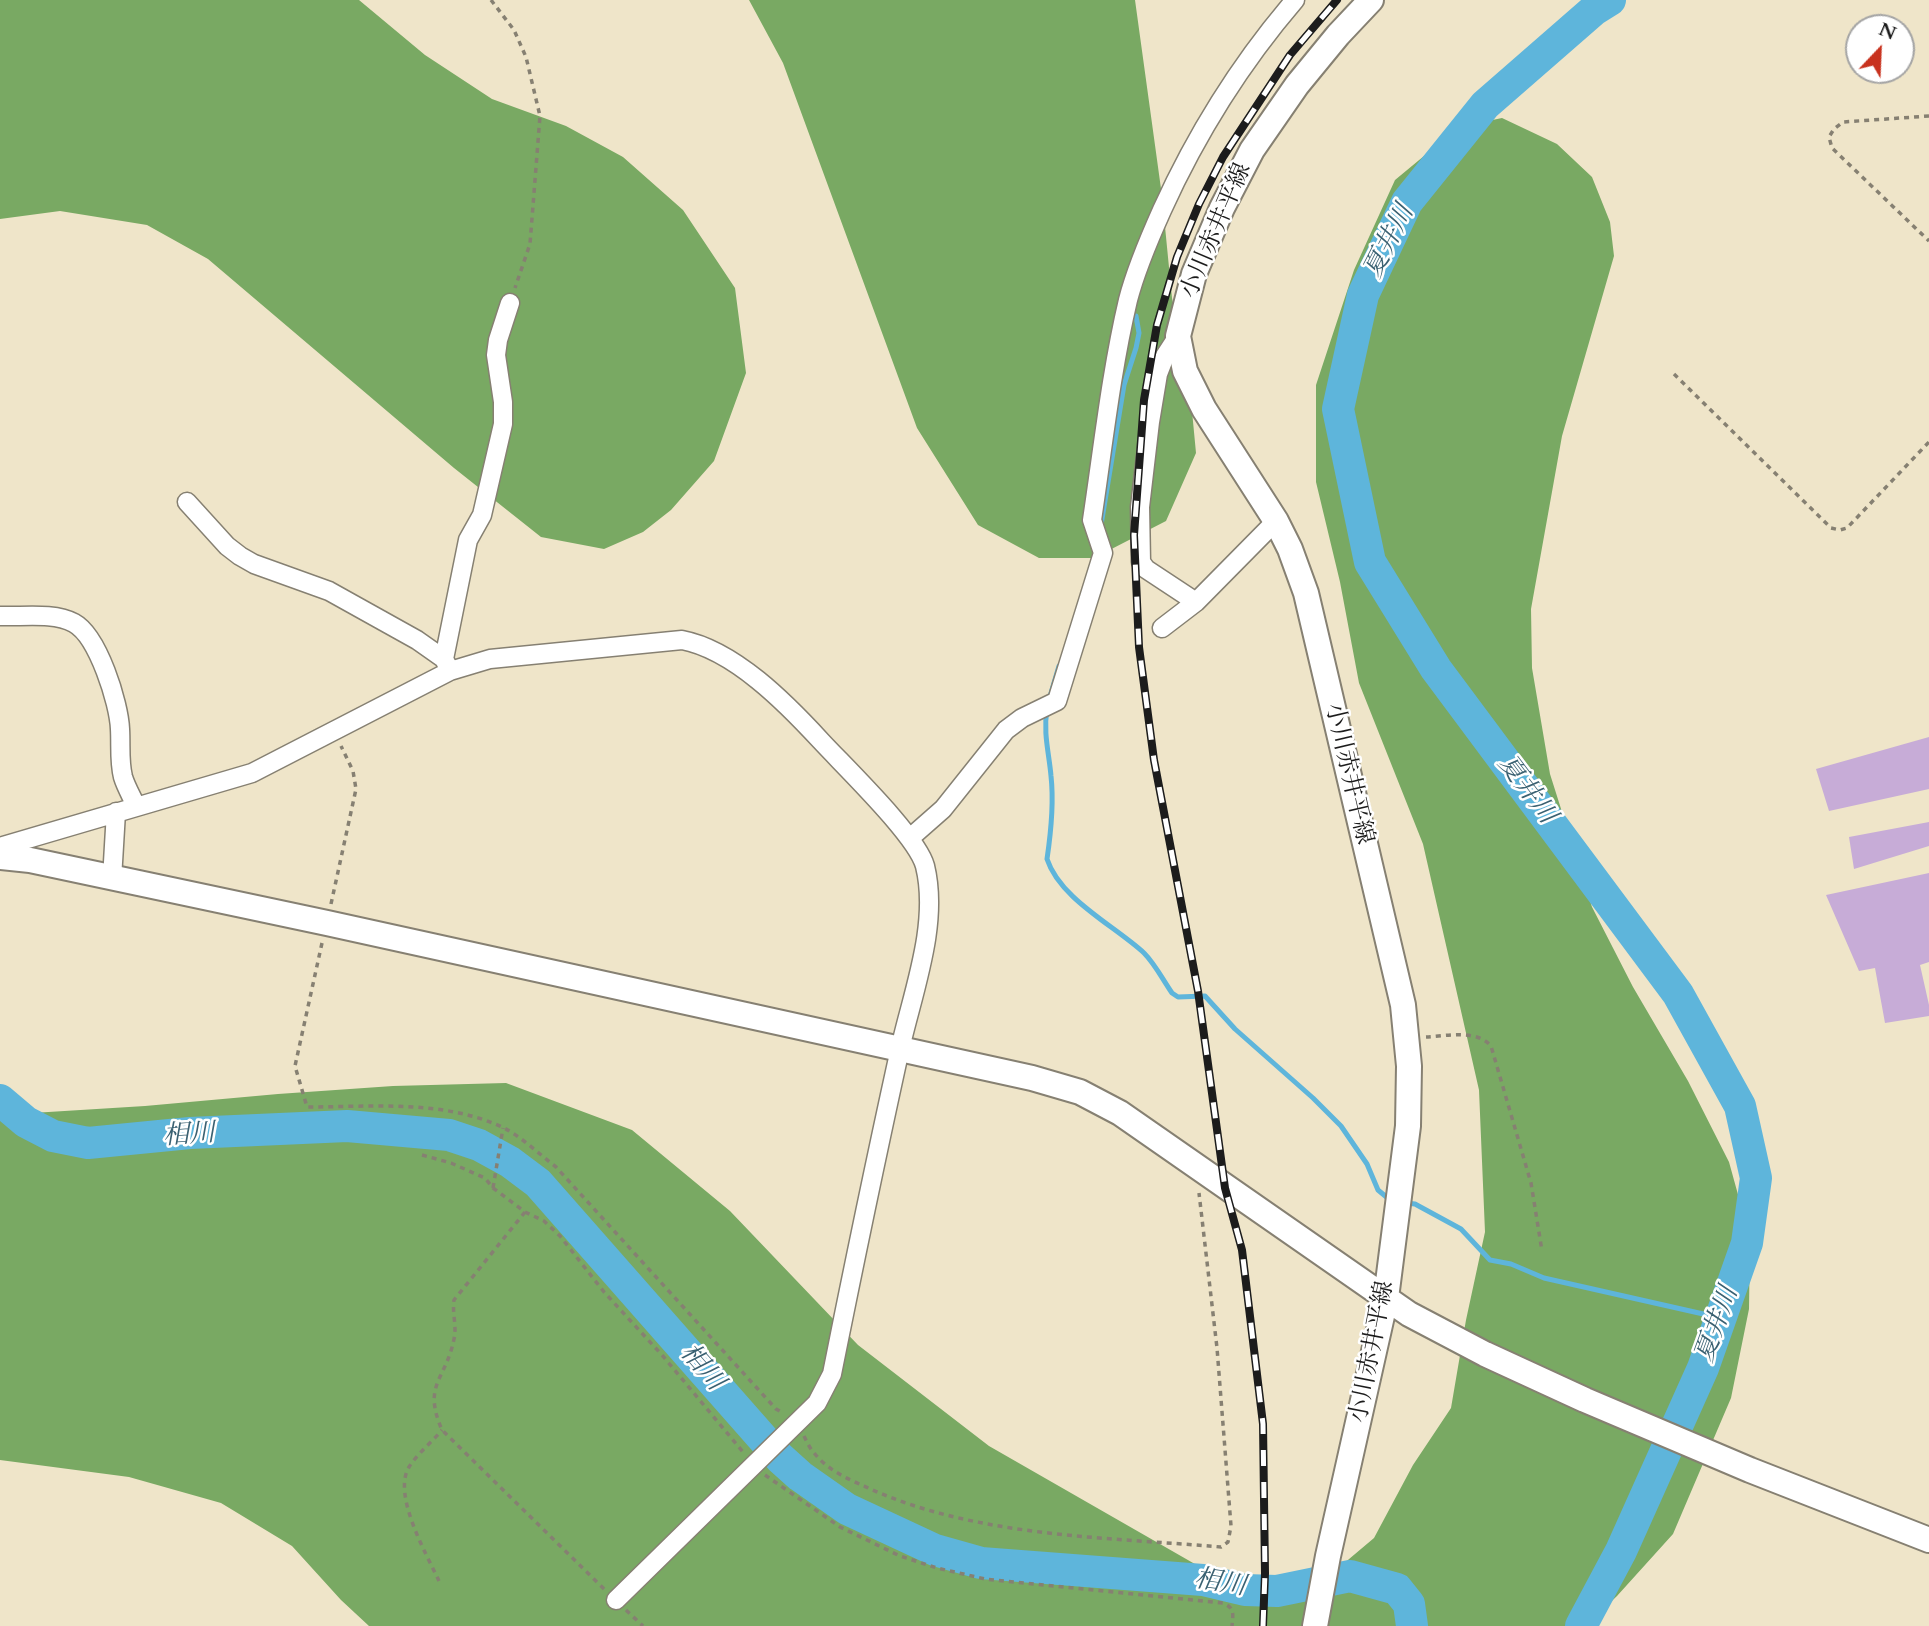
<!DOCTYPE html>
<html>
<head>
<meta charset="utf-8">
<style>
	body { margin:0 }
	#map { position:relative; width:1929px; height:1626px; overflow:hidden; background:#efe5c9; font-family:Cardo,serif }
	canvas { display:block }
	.north { position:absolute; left:1845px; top:14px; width:70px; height:70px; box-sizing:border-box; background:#fff; border:2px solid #a4a4a4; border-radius:50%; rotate:23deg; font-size:19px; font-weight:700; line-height:28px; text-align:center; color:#1c1c1c }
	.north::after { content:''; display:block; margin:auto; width:24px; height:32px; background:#c8321e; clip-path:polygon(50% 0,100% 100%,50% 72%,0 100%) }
</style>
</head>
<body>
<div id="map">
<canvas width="1929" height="1626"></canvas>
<div class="north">N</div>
</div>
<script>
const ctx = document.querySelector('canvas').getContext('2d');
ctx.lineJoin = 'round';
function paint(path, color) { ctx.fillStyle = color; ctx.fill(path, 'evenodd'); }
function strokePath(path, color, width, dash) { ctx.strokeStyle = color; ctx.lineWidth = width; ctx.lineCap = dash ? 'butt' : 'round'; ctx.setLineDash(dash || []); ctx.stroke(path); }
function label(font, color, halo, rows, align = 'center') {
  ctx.font = font + ' Cardo,"Noto Serif JP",serif'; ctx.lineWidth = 5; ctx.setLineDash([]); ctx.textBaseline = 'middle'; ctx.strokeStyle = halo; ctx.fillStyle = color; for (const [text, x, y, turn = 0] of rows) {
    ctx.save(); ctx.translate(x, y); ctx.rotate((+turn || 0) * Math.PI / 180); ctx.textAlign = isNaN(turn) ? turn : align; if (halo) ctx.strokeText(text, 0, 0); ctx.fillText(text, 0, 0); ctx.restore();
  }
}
const forest = new Path2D(`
	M0 0H359L425 55 492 99 566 126 623 157 683 210 735 288 746 373 714 461 671 510 643 532 604 549 541 537 454 468 208 259 147 225 60 211 0 219Z
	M749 0H1135L1162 196 1172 298 1190 390 1196 453 1166 521 1094 558H1039L978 525 917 428 783 63Z
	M1502 118 1557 144 1592 177 1610 222 1614 256 1562 436 1531 609 1532 668 1550 774 1592 907 1633 987 1688 1081 1729 1162 1750 1238 1749 1309 1731 1398 1673 1534 1617 1596 1586 1626H369L341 1600 292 1546 221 1503 129 1477 0 1460V1115L145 1106 278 1094 393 1086 506 1083 632 1130 730 1211 858 1345 989 1446 1228 1583 1274 1592 1323 1581 1374 1538 1413 1465 1451 1408 1466 1320 1485 1232 1479 1090 1423 844 1359 683 1340 582 1316 482V385L1354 270 1395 180 1459 127Z`);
const stream = new Path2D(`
	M1101 525 1124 385 1136 348 1139 333 1136 316
	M1049 700 1059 666
	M1047 709C1043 733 1049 753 1051 776 1054 803 1051 832 1047 859 1060 899 1115 926 1144 953 1155 964 1163 980 1172 993L1178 997 1205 996 1235 1029 1313 1098 1341 1126 1367 1164 1378 1190 1390 1200
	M1406 1203 1415 1204 1461 1229 1490 1260 1511 1264 1544 1278 1721 1318`);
const river = new Path2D(`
	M0 1100 26 1122 53 1136 88 1143 190 1133 347 1126 449 1135 479 1145 510 1162 538 1183 780 1458 800 1476 847 1509 935 1550 981 1563 1203 1580 1245 1590 1277 1591 1350 1576 1397 1589 1409 1604 1412 1626
	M1581 1626 1621 1551 1703 1368 1747 1243 1756 1178 1740 1106 1678 994 1436 669 1370 562 1338 409 1363 295 1407 202 1485 105 1594 10 1610 0`);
const building = new Path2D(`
	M1929 737V789L1829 811 1816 769Z
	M1929 822V846L1854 869 1849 837Z
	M1929 873V962L1920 965 1929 1005V1016L1885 1023 1875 968 1859 971 1826 895Z`);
const path = new Path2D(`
	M491 0 514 30 526 57 540 116 530 244 515 288
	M1929 116 1843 122 1834 129 1829 137 1832 148 1929 241
	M1674 374 1831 528 1840 530 1847 528 1929 442
	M331 904 356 789 353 771 341 746
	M322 943 295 1066 307 1107C373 1107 443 1099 504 1128 523 1138 539 1154 556 1167L776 1409 783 1413
	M1426 1037C1447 1036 1476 1029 1491 1046L1531 1183 1542 1251
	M422 1155 451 1163 485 1178 493 1188 525 1212 544 1221 560 1236 604 1292 662 1355 743 1452
	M493 1188 503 1128
	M525 1212 454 1300C452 1313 457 1327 454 1339 446 1380 422 1384 442 1430L605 1590
	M804 1436C807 1442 810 1449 815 1454 827 1469 847 1479 864 1486 972 1537 1104 1537 1221 1547L1228 1542 1231 1526 1217 1348 1199 1193
	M765 1475 840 1527 900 1556 937 1568 985 1579 1223 1603C1235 1608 1233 1614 1232 1626
	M439 1581C427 1555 392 1495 409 1467 417 1454 432 1442 442 1430
	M626 1610 643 1626`);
const street = new Path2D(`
	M1178 336 1165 356 1158 374 1150 422 1140 507 1141 562 1146 569 1196 602
	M187 502 227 546 240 556 254 564 329 591 417 640 444 659
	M0 616C22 617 54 612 74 623 98 636 119 703 120 729 121 746 119 761 123 777 126 787 132 797 136 806
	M1162 628 1196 602 1276 521
	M450 671 444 659 468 540 482 515 503 424V402L496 355 498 340 510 303
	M910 838 943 809 1006 730 1022 718 1057 701 1103 553 1092 520C1103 447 1111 372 1128 300 1136 269 1149 239 1162 210 1197 133 1240 64 1295 0
	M0 847 252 773 450 671 490 659 682 640C734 650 786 703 821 741 845 767 917 836 925 866 940 927 910 999 898 1058 875 1163 853 1269 832 1374L817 1403 616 1600
	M112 879 116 812`);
const secondary = new Path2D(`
	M0 857 30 860 327 923 1032 1078 1080 1092 1120 1113 1409 1314 1485 1354 1585 1400 1750 1470 1929 1540
	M1315 1626 1328 1556 1386 1298 1408 1126 1409 1066 1403 1005 1306 593 1290 549 1276 521 1204 409 1185 371 1178 336 1194 274 1222 208 1252 150 1297 85 1338 35 1371 0`);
const rail = new Path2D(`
	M1263 1626 1265 1573 1263 1424 1242 1250 1225 1188 1198 991 1154 760 1139 647 1134 535 1144 400 1157 325 1177 257 1199 204 1223 157 1290 55 1337 0`);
const streetNames = [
	["小川赤井平線",1217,231,-67],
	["小川赤井平線",1348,774,77],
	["小川赤井平線",1373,1352,-79]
];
const waterNames = [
	["夏井川",1390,242,-63],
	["夏井川",1526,790,53],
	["相川",189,1136,-4],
	["夏井川",1718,1325,-70],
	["相川",701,1368,49],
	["相川",1220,1584,9]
];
paint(forest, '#79a963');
strokePath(stream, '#5eb5db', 5);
strokePath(river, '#5eb5db', 32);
paint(building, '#c7acd7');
strokePath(street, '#868072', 21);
strokePath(secondary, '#868072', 28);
strokePath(path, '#868072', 3.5, [5, 5]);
strokePath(street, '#fff', 18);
strokePath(secondary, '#fff', 24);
strokePath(rail, '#1c1c1c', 8);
strokePath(rail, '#fff', 5, [16]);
label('24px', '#1c1c1c', '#fff', streetNames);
label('italic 26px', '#3a6172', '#fff', waterNames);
</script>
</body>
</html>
